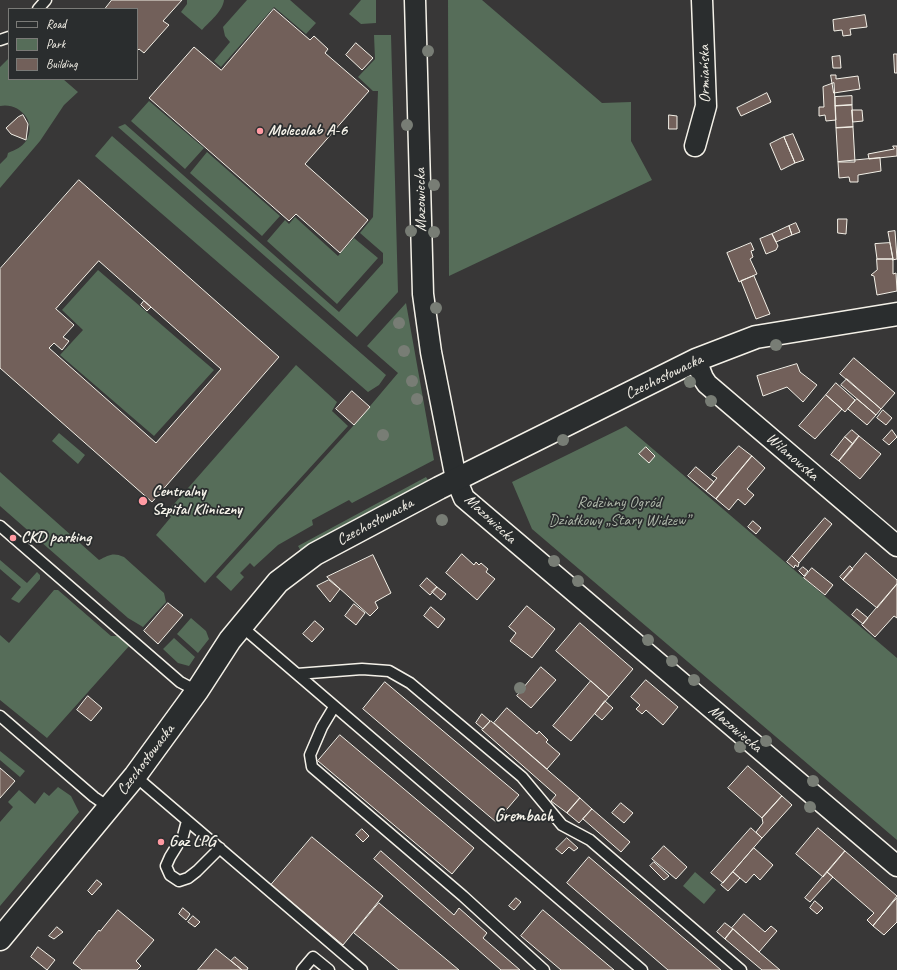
<!DOCTYPE html>
<html>
<head>
<meta charset="utf-8">
<style>
	body { margin:0 }
	#map { position:relative; width:897px; height:970px; overflow:hidden; background:#383737; font-family:Caveat,sans-serif }
	canvas { display:block }
	.legend { position:absolute; left:8px; top:8px; width:130px; height:72px; box-sizing:border-box; background:#2a2d2e; border:1px solid #7b7b78; margin:0; padding:5px 7px; list-style:none; font-size:12px; color:#f4f1e8 }
	.legend li { display:flex; align-items:center; gap:8px; height:20px }
	.legend b { width:20px; border:1px solid #7b7b78 }
</style>
</head>
<body>
<div id="map">
<canvas width="897" height="970"></canvas>
<ul class="legend">
<li><b style="height:5px;background:#2a2d2e"></b>Road</li>
<li><b style="height:11px;background:#566d59"></b>Park</li>
<li><b style="height:11px;background:#72605a"></b>Building</li>
</ul>
</div>
<script>
const ctx = document.querySelector('canvas').getContext('2d');
ctx.lineJoin = 'round';
function paint(path, color) { ctx.fillStyle = color; ctx.fill(path, 'evenodd'); }
function strokePath(path, color, width, dash) { ctx.strokeStyle = color; ctx.lineWidth = width; ctx.lineCap = dash ? 'butt' : 'round'; ctx.setLineDash(dash || []); ctx.stroke(path); }
function label(font, color, halo, rows, align = 'center') {
  ctx.font = font + ' Caveat,sans-serif'; ctx.lineWidth = 3.5; ctx.setLineDash([]); ctx.textBaseline = 'middle'; ctx.strokeStyle = halo; ctx.fillStyle = color; for (const [text, x, y, turn = 0] of rows) {
    ctx.save(); ctx.translate(x, y); ctx.rotate((+turn || 0) * Math.PI / 180); ctx.textAlign = isNaN(turn) ? turn : align; if (halo) ctx.strokeText(text, 0, 0); ctx.fillText(text, 0, 0); ctx.restore();
  }
}
const green = new Path2D(`
	M187 0H224C223 11 209 22 202 30L181 12 187 4Z
	M247 0H290L316 23 306 34 274 7 221 67 214 61 230 42 225 36 223 27Z
	M361 0H376V23L361 24 349 14Z
	M448 0H482L602 103 631 102V141L652 180 449 276Z
	M374 35H391L398 292 357 337 118 127 125 124 339 312 383 263V253L360 233 373 217 378 91H373L358 77 375 59Z
	M9 58V79H63L78 92 64 105 40 141 0 188V164L7 157 8 153C15 150 22 147 26 141 38 122 19 102 0 106V67Z
	M149 101 204 148 185 169 131 121Z
	M112 136 386 375 379 385 368 392 95 156Z
	M207 152 280 216 262 236 190 173Z
	M295 217 338 256 354 238 378 258 337 304 267 241 285 220 289 224Z
	M98 270 214 370 154 436 60 355 83 330 62 310Z
	M406 303 434 460 352 503 349 500 312 520 313 525 278 545 254 567 250 563 240 573 244 577 231 591 216 577 354 425 398 373 367 346Z
	M296 365 337 402 332 411 348 426 205 583 156 535 171 517 167 512Z
	M626 426 897 658V840L532 529 512 482Z
	M59 433 85 455 78 464 52 441Z
	M0 472 99 560C109 555 113 552 124 557L164 593 166 602 143 627 128 618 0 506Z
	M426 477 430 483 301 551 298 546Z
	M0 560 27 583 37 572 40 575V579L19 603 11 599 21 587 0 569Z
	M54 590H58L111 636H119L130 645 47 738 0 700V635L9 643Z
	M191 618 206 631 209 639 198 653 177 634Z
	M174 638 195 657 189 666 178 663 163 649Z
	M0 751 25 771 20 777 0 760Z
	M58 787 71 796 79 812 0 906V822L13 807 8 802 19 790 35 804 44 792 49 796Z
	M695 872 716 890 704 904 683 886Z`);
const building = new Path2D(`
	M112 0H182L163 21 169 25 144 53 139 49 137 51V9H105Z
	M274 9 310 40 314 36 328 49 325 53 369 91 305 164 368 220 340 253 296 214 289 221 149 98 194 47 221 70Z
	M865 15 867 27 850 29 851 35 843 36 842 30 834 31 833 20Z
	M356 43 373 58 362 70 346 55Z
	M894 54H897V73H895Z
	M840 56 841 68H833L832 57Z
	M831 75H836V79L858 76 860 89 834 93Z
	M834 83 836 120 826 121 825 115 819 116V107H824L823 87Z
	M767 93 771 102 741 116 737 108Z
	M852 96V105L835 106V97Z
	M852 105 853 127 836 128 835 106Z
	M852 110H862L863 121 853 122Z
	M23 115 28 124 26 140 11 134 6 128 18 117Z
	M669 115 677 116V129H669Z
	M853 127 855 162H838L836 128Z
	M793 134 804 160 795 163 784 137Z
	M784 137 795 163 781 170 770 144Z
	M893 146H897V156L869 159 868 154 894 149Z
	M880 158 881 171 858 175V182H850L849 177 839 178 838 162Z
	M79 180 279 357 152 502 0 368V269ZM99 261 221 369 156 443 49 348 54 343 62 350 69 341 63 337 74 325 56 309Z
	M838 219H847L846 234 838 233Z
	M796 223 800 232 792 235 789 226Z
	M789 226 792 235 776 242 772 234Z
	M895 231 897 259 892 260 893 259 888 232Z
	M772 234 778 246 776 250 766 254 760 239Z
	M751 243 754 250 751 251 753 257 750 259 757 274 739 282 727 253Z
	M890 243 893 259H877L875 244Z
	M877 259H893V274L896 273 897 291 877 295 874 276 871 275 877 270Z
	M754 276 770 314 756 319 741 281Z
	M144 301 151 307 147 311 141 305Z
	M854 358 895 393 881 409 840 374Z
	M797 364 800 372 817 385 803 402 787 387 763 396 757 376Z
	M847 379 881 409 876 415 841 385Z
	M836 383 855 400 845 412 826 395Z
	M352 391 370 407 354 425 336 409Z
	M826 395 842 409 815 439 799 426Z
	M857 399 876 415 867 425 848 409Z
	M883 410 892 418 886 425 877 418Z
	M852 430 859 436 853 444 845 437Z
	M892 430 897 437 889 445 883 440Z
	M859 436 881 454 860 479 839 461Z
	M845 437 853 444 839 461 831 455Z
	M739 446 752 456 716 499 706 491 717 478 712 475Z
	M646 447 655 456 649 463 639 454Z
	M752 456 765 468 747 489 754 495 745 505 738 499 729 510 716 499Z
	M696 467 714 482 706 491 688 476Z
	M825 518 832 524 799 563 792 556Z
	M753 521 761 528 756 534 748 527Z
	M866 553 897 580V584L877 608 843 580Z
	M462 554 474 565 476 562 479 565 481 563 488 569 486 572 495 579 477 600 446 573Z
	M373 555 391 593 375 602 378 608 370 616 327 577Z
	M792 556 799 563 798 567 795 565 794 568 787 562Z
	M850 566 853 569 843 580 840 577Z
	M803 567 808 571 804 576 799 571Z
	M812 568 833 585 825 595 804 578Z
	M427 578 437 587 430 595 420 586Z
	M329 580 340 589 330 602 317 586Z
	M897 584V618L894 616 875 637 862 625Z
	M437 587 446 594 441 600 432 592Z
	M168 603 183 615 158 644 144 631Z
	M354 604 365 613 356 625 345 616Z
	M527 606 555 629 532 658 510 641 516 633 509 627Z
	M431 607 445 619 438 628 424 616Z
	M857 609 868 618 863 624 852 615Z
	M315 621 324 629 312 642 303 634Z
	M580 623 633 669 609 697 556 651Z
	M541 667 556 680 531 708 517 696Z
	M646 680 678 707 663 725 646 710 642 714 636 709 640 705 631 697Z
	M591 681 609 697 571 741 553 726Z
	M385 682 519 795 496 822 363 709Z
	M88 696 102 708 91 721 77 710Z
	M605 701 613 708 602 720 595 714Z
	M507 708 537 734 539 731 548 740 546 742 560 754 547 769 494 723Z
	M482 714 490 721 483 729 476 723Z
	M491 721 580 798 567 813 551 801 556 795 482 730Z
	M340 735 474 848 452 874 318 761Z
	M748 766 782 796 762 818 728 788Z
	M0 768 15 781 0 798Z
	M782 796 792 805 762 838 756 832 763 823 762 818Z
	M580 798 592 809 579 823 567 813Z
	M621 803 633 813 624 823 612 813Z
	M592 809 630 842 621 852 583 819Z
	M751 828 762 838 723 883 711 873Z
	M818 828 845 851 823 877 796 854Z
	M362 829 369 836 363 842 356 835Z
	M312 837 383 896 343 945 271 885Z
	M567 838 578 848 574 851 569 847 562 854 556 849Z
	M664 846 687 867 676 879 652 859Z
	M754 848 773 865 760 880 754 874 746 883 733 872Z
	M381 851 454 915 459 908 487 933 483 938 520 970H501L374 859Z
	M845 851 897 896 873 926 867 920 874 913 827 872Z
	M589 857 721 970H668L567 883Z
	M654 862 669 876 664 880 650 866Z
	M733 872 740 878 728 891 721 885Z
	M827 872 833 877 810 902 805 898Z
	M97 880 102 884 92 895 88 891Z
	M516 898 521 902 514 910 509 906Z
	M897 898V922L884 935 873 926Z
	M815 901 823 908 817 914 810 908Z
	M379 903 459 970H399L354 933Z
	M183 908 190 914 186 920 179 914Z
	M118 910 154 940 136 961 141 966 137 970H82L73 963 99 930 100 931Z
	M543 910 614 970H561L521 936Z
	M744 914 765 932 771 926 777 931 759 952 732 928Z
	M193 916 200 922 195 927 188 922Z
	M725 923 733 929 725 939 717 932Z
	M57 927 63 932 54 939 49 936Z
	M733 929 759 952 780 970H762L725 939Z
	M38 947 55 960 47 970 31 957Z
	M216 949 231 961 242 970H198Z
	M235 957 248 968 247 970H242L231 961Z`);
const service = new Path2D(`
	M38 9 46 0
	M0 40 9 37
	M0 526 180 682 197 691
	M241 626 642 970
	M297 674 362 669 389 671 410 683 522 777 562 825 590 840 741 970
	M334 707 322 727 310 755 312 767 463 896 544 970
	M0 716 94 797 110 808
	M135 776 362 970
	M187 821 183 836 170 857 166 866 170 875 179 881 188 878 197 871 220 848
	M302 970 313 957 329 970`);
const minor = new Path2D(`
	M415 0 423 294 431 352 456 479 464 498 897 866
	M695 146 706 106 702 0
	M696 360 703 378 707 384 897 546`);
const tertiary = new Path2D(`
	M0 939 135 776 197 691 230 640 278 582 315 554 439 488 696 360 756 337 897 314`);
const trees = [
	[428,51],
	[407,125],
	[434,185],
	[411,231],
	[434,232],
	[436,308],
	[399,323],
	[776,345],
	[404,351],
	[412,381],
	[690,382],
	[417,399],
	[711,401],
	[383,435],
	[563,440],
	[442,520],
	[554,561],
	[578,581],
	[648,640],
	[672,661],
	[694,680],
	[520,688],
	[766,741],
	[740,747],
	[813,781],
	[810,807]
];
const markers = [
	[260,131,4,"#ff9aa2"],
	[143,501,5,"#ff9aa2"],
	[13,538,4,"#ff9aa2"],
	[161,842,4,"#ff9aa2"]
];
const streetNames = [
	["Ormiańska",705,74,-91],
	["Mazowiecka",421,200,-91],
	["Czechosłowacka",664,377,-26],
	["Wilanowska",792,457,41],
	["Mazowiecka",490,519,43],
	["Czechosłowacka",375,522,-28],
	["Mazowiecka",735,729,40],
	["Czechosłowacka",146,760,-53]
];
const poiNames = [
	["Molecolab A-6",268,131],
	["Centralny",152,492],
	["Szpital Kliniczny",152,510],
	["CKD parking",21,538],
	["Gaz LPG",169,842]
];
const parkNames = [
	["Rodzinny Ogród",619,503],
	["Działkowy „Stary Widzew”",619,521]
];
const neighbourhoodNames = [
	["Grembach",524,817]
];
paint(green, '#566d59');
paint(building, '#72605a');
strokePath(building, '#f4f1e8', 1);
strokePath(service, '#f4f1e8', 13);
strokePath(minor, '#f4f1e8', 23);
strokePath(tertiary, '#f4f1e8', 25);
strokePath(service, '#2a2d2e', 10);
strokePath(minor, '#2a2d2e', 20);
strokePath(tertiary, '#2a2d2e', 22);
ctx.fillStyle = '#787d75';
for (const [x, y] of trees) { ctx.beginPath(); ctx.arc(x, y, 6, 0, 2 * Math.PI); ctx.fill(); }
for (const [x, y, r, color] of markers) { const dot = new Path2D(); dot.arc(x, y, r, 0, 2 * Math.PI); ctx.fillStyle = color; ctx.fill(dot); strokePath(dot, '#2a2d2e', 1.5); }
label('16px', '#f4f1e8', '#2a2d2e', streetNames);
label('bold 16px', '#f4f1e8', '#2a2d2e', poiNames, 'left');
label('16px', '#adb6a8', '#2a2d2e', parkNames);
label('bold 17px', '#f4f1e8', '#2a2d2e', neighbourhoodNames);
</script>
</body>
</html>
